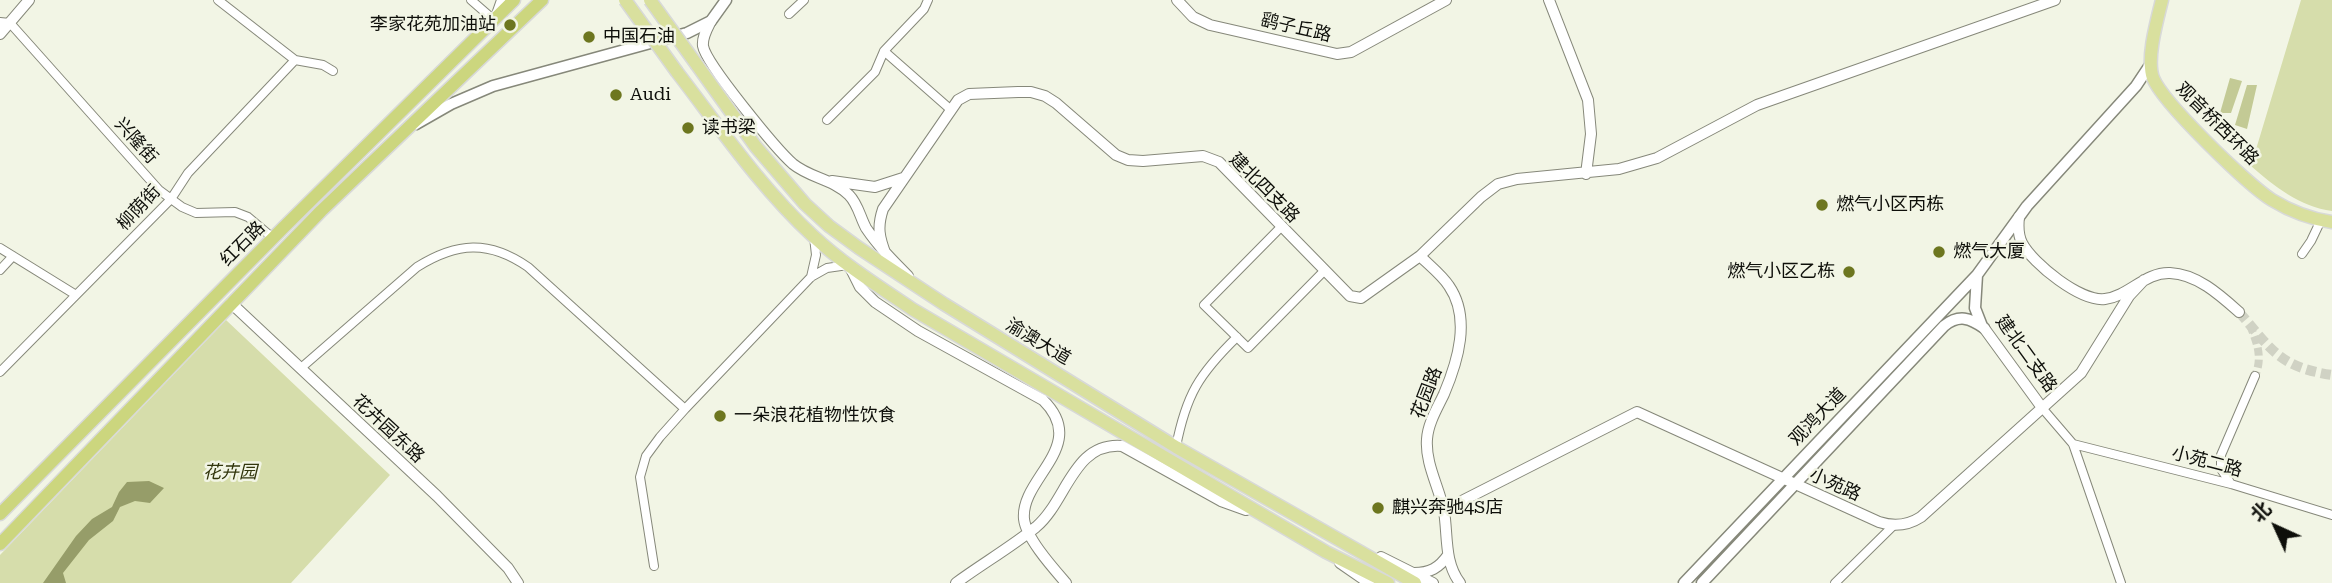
<!DOCTYPE html>
<html>
<head>
<meta charset="utf-8">
<style>
	body { margin:0 }
	#map { position:relative; width:2332px; height:583px; overflow:hidden; background:#f2f5e5; font-family:"Roboto Serif","Noto Sans SC",serif }
	canvas { display:block }
	.north { position:absolute; left:2241px; top:492px; width:70px; height:70px; -webkit-text-stroke:5px #f2f5e5; paint-order:stroke; rotate:315deg; font-size:19px; font-weight:700; line-height:28px; text-align:center; color:#0e0f0a }
	.north::after { content:''; display:block; margin:auto; width:24px; height:32px; background:#0e0f0a; clip-path:polygon(50% 0,100% 100%,50% 72%,0 100%) }
</style>
</head>
<body>
<div id="map">
<canvas width="2332" height="583"></canvas>
<div class="north">北</div>
</div>
<script>
const ctx = document.querySelector('canvas').getContext('2d');
ctx.lineJoin = 'round';
function paint(path, color) { ctx.fillStyle = color; ctx.fill(path, 'evenodd'); }
function strokePath(path, color, width, dash) { ctx.strokeStyle = color; ctx.lineWidth = width; ctx.lineCap = dash ? 'butt' : 'round'; ctx.setLineDash(dash || []); ctx.stroke(path); }
function label(font, color, halo, rows, align = 'center') {
  ctx.font = font + ' "Roboto Serif","Noto Sans SC",serif'; ctx.lineWidth = 5; ctx.setLineDash([]); ctx.textBaseline = 'middle'; ctx.strokeStyle = halo; ctx.fillStyle = color; for (const [text, x, y, turn = 0] of rows) {
    ctx.save(); ctx.translate(x, y); ctx.rotate((+turn || 0) * Math.PI / 180); ctx.textAlign = isNaN(turn) ? turn : align; if (halo) ctx.strokeText(text, 0, 0); ctx.fillText(text, 0, 0); ctx.restore();
  }
}
const green = new Path2D(`
	M2301 0H2332V211C2300 207 2274 186 2251 166Z
	M226 320 390 475 291 583H0V555Z`);
const forest = new Path2D(`
	M2230 78 2242 81 2231 113H2220Z
	M2247 85H2257L2247 129 2235 125Z`);
const water = new Path2D(`
	M149 481 164 488 150 503 135 501 120 507 113 521 89 540 63 573 66 583H43L76 536 92 519 112 507 119 492 127 482Z`);
const minorTunnel = new Path2D(`
	M2250 325C2257 343 2263 357 2255 376`);
const tertiaryTunnel = new Path2D(`
	M2239 312C2272 350 2279 367 2332 375`);
const minor = new Path2D(`
	M218 0 295 60 323 65 333 71
	M471 0 494 20 501 0
	M789 14 804 0
	M0 22 10 23 159 190 182 207 196 213 235 212 248 217 273 238
	M884 51 950 109
	M827 120 875 72 884 51 924 9 928 0
	M1281 227 1204 305 1248 348 1324 271
	M0 248 76 295
	M2302 254 2311 241 2321 220
	M0 270 13 256
	M811 277 816 255 814 237
	M301 368 417 267C457 242 489 240 528 267L685 409
	M0 372 171 199 188 173 295 60
	M2043 409 2073 444 2121 583
	M2073 444 2231 484 2332 515
	M1176 447C1186 395 1199 374 1237 337
	M2231 484 2221 469V455L2255 376
	M654 566 640 477 646 456 660 437 685 409 811 277 827 268 848 265
	M1835 583 1893 526`);
const tertiary = new Path2D(`
	M1177 0 1193 17 1210 25 1337 54 1351 52 1446 0
	M1549 0 1588 100 1591 134 1586 174
	M711 21C707 29 702 37 703 46 706 64 777 150 793 164 810 178 833 179 849 195 858 204 860 217 866 228 878 246 893 261 908 276
	M0 34 29 0
	M832 181 875 187 903 178
	M2019 217C2018 226 2018 235 2022 243 2033 264 2081 302 2105 299 2129 296 2145 272 2170 273 2197 274 2220 295 2239 312
	M886 255C879 237 877 227 883 209L958 100 969 94 1018 92H1031L1045 96 1056 103 1116 155 1128 160 1143 161 1203 156 1219 162 1350 296 1361 298 1420 256 1481 197 1498 184 1517 179 1619 169 1657 158 1757 105 2055 0
	M1420 256C1429 265 1442 275 1449 286 1471 318 1458 361 1444 394 1438 407 1428 423 1427 439 1425 463 1439 487 1444 511 1448 536 1444 562 1460 583
	M849 265 860 287 875 302 918 331 1043 400C1090 446 1020 478 1024 519 1026 538 1053 568 1066 583
	M231 303 437 496 508 568 518 583
	M1984 328 2043 409
	M1444 510 1637 412 1879 522C1894 527 1907 526 1921 517L2081 373 2129 296 2144 280
	M1381 557 1433 583
	M1340 563 1369 583
	M1414 573C1430 573 1439 568 1448 555
	M956 583C982 564 1011 547 1036 527 1067 501 1073 442 1122 446L1221 501 1246 510`);
const secondary = new Path2D(`
	M416 124 451 104 493 86 687 33 711 21 726 0
	M1977 275 1975 308 1982 326
	M1684 583 1977 275 2027 206 2136 86 2150 65
	M1702 583 1944 326C1959 314 1970 318 1984 328`);
const primary = new Path2D(`
	M2162 0C2157 20 2146 59 2153 78 2163 103 2248 185 2272 200 2290 211 2311 219 2332 222
	M697 65 756 147 805 204 829 226 859 248 944 304 1176 447 1415 583
	M677 72C720 128 761 188 813 236 843 264 878 286 912 309L1326 552 1388 583`);
const trunk = new Path2D(`
	M0 514 282 229 514 0
	M0 544 321 211 542 0`);
const primaryBridge = new Path2D(`
	M625 0 677 72
	M650 0 697 65`);
const markers = [
	[510,25,7,"#6d761f"],
	[589,37,7,"#6d761f"],
	[616,95,7,"#6d761f"],
	[688,128,7,"#6d761f"],
	[1822,205,7,"#6d761f"],
	[1939,252,7,"#6d761f"],
	[1849,272,7,"#6d761f"],
	[720,416,7,"#6d761f"],
	[1378,508,7,"#6d761f"]
];
const poiNames = [
	["李家花苑加油站",496,25,"right"],
	["中国石油",603,37],
	["Audi",630,95],
	["读书梁",702,128],
	["燃气小区丙栋",1836,205],
	["燃气大厦",1953,252],
	["燃气小区乙栋",1835,272,"right"],
	["一朵浪花植物性饮食",734,416],
	["麒兴奔驰4S店",1392,508]
];
const streetNames = [
	["鹞子丘路",1296,28,13],
	["观音桥西环路",2217,124,45],
	["兴隆街",136,141,48],
	["建北四支路",1264,188,45],
	["柳荫街",139,208,-47],
	["红石路",243,244,-45],
	["渝澳大道",1038,342,31],
	["建北二支路",2026,354,54],
	["花园路",1427,393,-69],
	["观鸿大道",1818,417,-46],
	["花卉园东路",388,429,43],
	["小苑二路",2207,462,15],
	["小苑路",1835,485,24]
];
const parkNames = [
	["花卉园",230,473]
];
paint(green, '#d6ddab');
paint(forest, '#c3ca95');
paint(water, '#969d69');
strokePath(minorTunnel, '#d0d2c4', 8, [8, 4]);
strokePath(tertiaryTunnel, '#d0d2c4', 10, [10, 5]);
strokePath(minor, '#86887a', 10);
strokePath(tertiary, '#86887a', 12);
strokePath(secondary, '#86887a', 13);
strokePath(primary, '#d8d9d8', 15);
strokePath(trunk, '#d8d9d8', 15);
strokePath(minor, '#fff', 8);
strokePath(tertiary, '#fff', 10);
strokePath(secondary, '#fff', 10);
strokePath(primary, '#d9e09e', 12);
strokePath(trunk, '#ccd67e', 12);
strokePath(primaryBridge, '#d8d9d8', 15, []);
strokePath(primaryBridge, '#d9e09e', 12);
for (const [x, y, r, color] of markers) { const dot = new Path2D(); dot.arc(x, y, r, 0, 2 * Math.PI); ctx.fillStyle = color; ctx.fill(dot); strokePath(dot, '#f2f5e5', 2.5); }
label('18px', '#0e0f0a', '#f2f5e5', poiNames, 'left');
label('18px', '#0e0f0a', '#f2f5e5', streetNames);
label('italic 18px', '#32360c', '#f2f5e5', parkNames);
</script>
</body>
</html>
